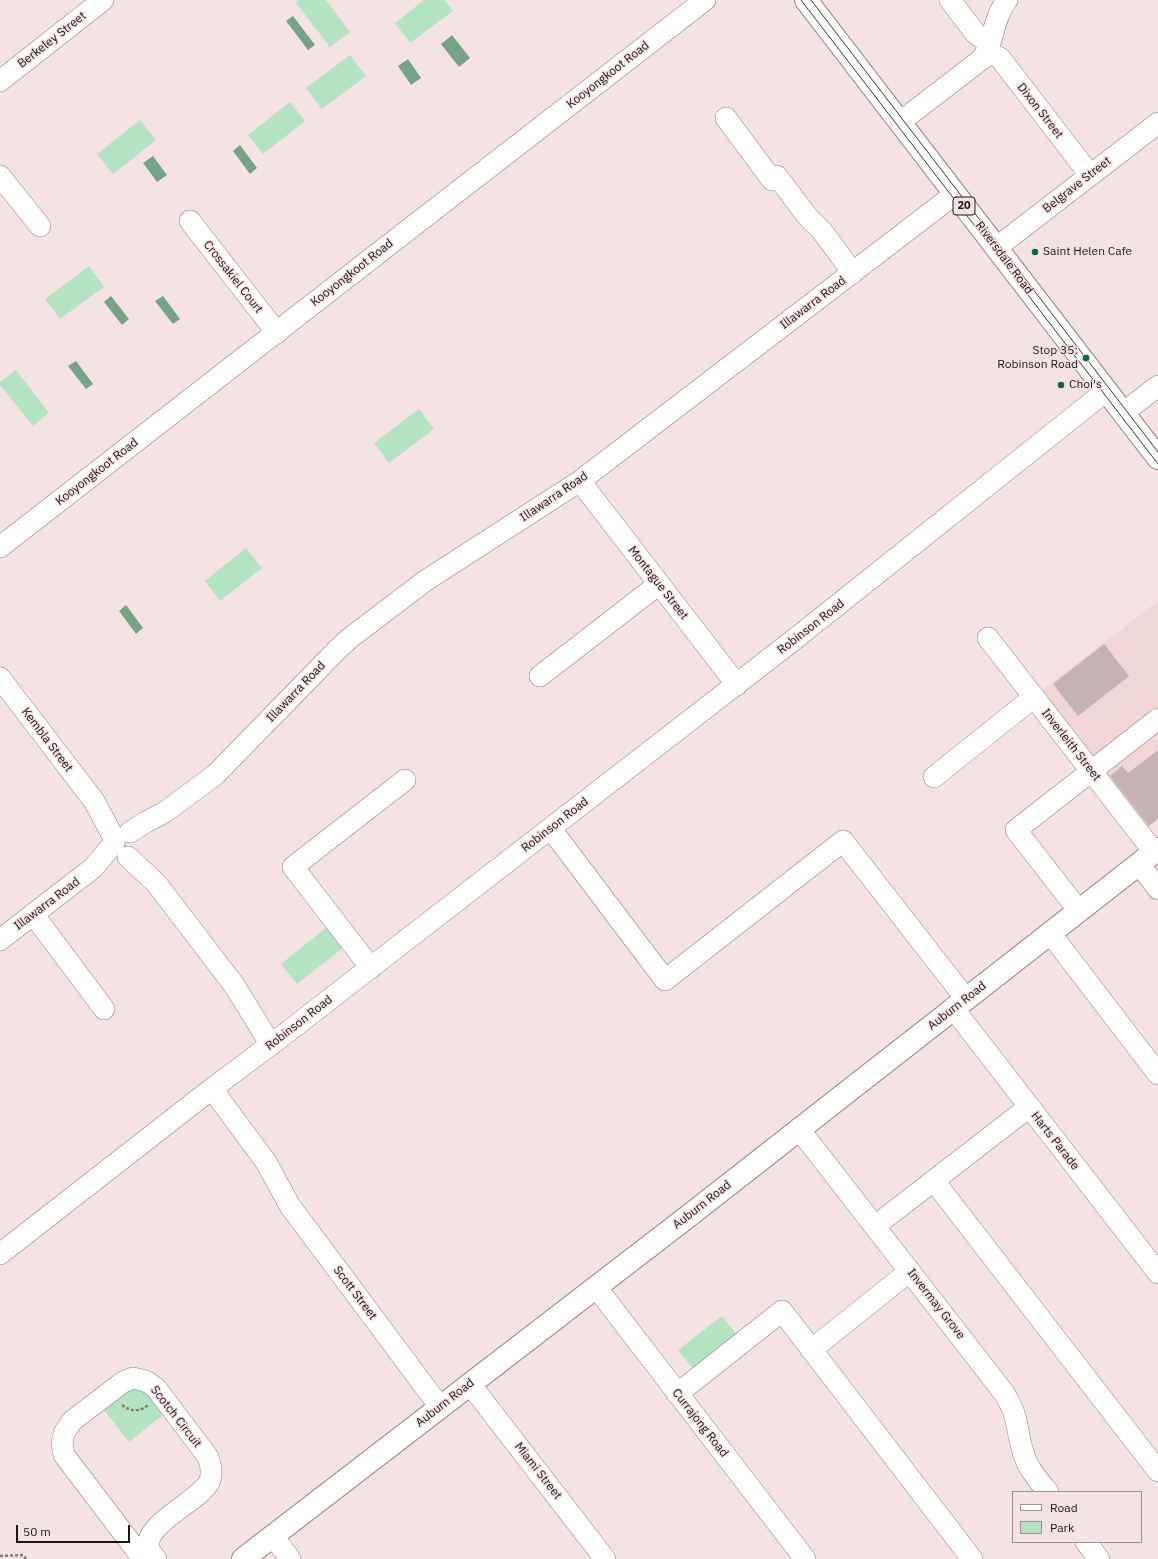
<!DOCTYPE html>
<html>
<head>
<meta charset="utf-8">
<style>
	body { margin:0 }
	#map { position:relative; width:1158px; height:1559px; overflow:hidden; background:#f5e2e3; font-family:"IBM Plex Sans",sans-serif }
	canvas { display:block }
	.legend { position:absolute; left:1012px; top:1491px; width:130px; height:52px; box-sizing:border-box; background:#f5e2e3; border:1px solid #9e9091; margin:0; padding:5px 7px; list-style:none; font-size:12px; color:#1b1415 }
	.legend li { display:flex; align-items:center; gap:8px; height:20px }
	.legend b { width:20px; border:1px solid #9e9091 }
	.scale { position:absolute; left:16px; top:1525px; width:114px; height:18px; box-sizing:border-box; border:2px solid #1b1415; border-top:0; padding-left:5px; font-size:12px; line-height:14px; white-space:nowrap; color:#1b1415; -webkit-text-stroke:3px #f5e2e3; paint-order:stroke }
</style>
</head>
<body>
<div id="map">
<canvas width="1158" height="1559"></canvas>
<ul class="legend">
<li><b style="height:5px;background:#fff"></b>Road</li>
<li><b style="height:11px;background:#b4e3c3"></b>Park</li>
</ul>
<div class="scale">50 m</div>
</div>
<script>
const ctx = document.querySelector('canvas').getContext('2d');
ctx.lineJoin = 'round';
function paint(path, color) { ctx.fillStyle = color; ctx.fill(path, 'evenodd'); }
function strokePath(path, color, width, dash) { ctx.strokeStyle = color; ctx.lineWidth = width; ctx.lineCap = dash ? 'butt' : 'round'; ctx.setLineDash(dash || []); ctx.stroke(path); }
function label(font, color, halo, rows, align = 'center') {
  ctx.font = font + ' "IBM Plex Sans",sans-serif'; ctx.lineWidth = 3; ctx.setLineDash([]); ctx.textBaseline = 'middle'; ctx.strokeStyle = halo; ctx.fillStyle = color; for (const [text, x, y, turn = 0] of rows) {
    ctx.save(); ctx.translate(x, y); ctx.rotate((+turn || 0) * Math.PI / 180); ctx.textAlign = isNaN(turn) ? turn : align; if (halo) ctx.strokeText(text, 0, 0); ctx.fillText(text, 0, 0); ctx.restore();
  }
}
const built = new Path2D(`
	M1158 601V819L1148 827 1041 691Z`);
const green = new Path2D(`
	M299 0H326L350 32 330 47 296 3Z
	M424 0H444L453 11 410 43 395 23Z
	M350 55 366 76 322 109 306 88Z
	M290 102 305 121 263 154 248 135Z
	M140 120 156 140 113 174 97 154Z
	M89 266 104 287 60 319 45 299Z
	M16 370 49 413 33 426 0 385V382Z
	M419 409 434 429 389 463 374 443Z
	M246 548 262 568 220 601 205 581Z
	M327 927 343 948 297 984 281 964Z
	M722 1316 738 1336 694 1370 678 1350Z
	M137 1383 169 1410 129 1442 100 1405Z`);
const water = new Path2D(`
	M293 16 315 45 308 50 286 21Z
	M452 35 470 58 459 67 441 44Z
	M408 59 421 78 411 85 398 66Z
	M240 145 257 168 250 174 233 151Z
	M153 156 167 175 157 182 143 163Z
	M111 296 129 319 122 325 104 302Z
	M163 296 180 319 173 324 155 301Z
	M76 361 93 384 86 389 68 366Z
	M126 605 143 628 136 634 119 611Z`);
const building = new Path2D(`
	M1104 644 1129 676 1078 716 1053 684Z
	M1158 750V819L1149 826 1110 776 1122 766 1128 773Z`);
const path = new Path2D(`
	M122 1405C131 1412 140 1412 148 1405
	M0 1556 23 1555 26 1559`);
const minor = new Path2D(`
	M950 0 976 34 990 44
	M987 52 1000 58 1090 175
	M0 81 103 0
	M726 118 772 180 777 176 807 216 822 231 853 273
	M900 122 982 59C995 41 992 20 1007 0
	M0 176 40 226
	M190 221 277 333
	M996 248 1158 123
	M1123 413 1158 386
	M580 481 737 685
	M0 547 399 237 705 0
	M988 638 1154 852
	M540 676 659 584
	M0 678 94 801 115 840
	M934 777 1034 697
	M551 829 665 980 843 841 966 999
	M130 832 146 822 165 812 215 775 339 648 350 638 425 581 580 481 955 194
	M128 857 156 883 234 985 271 1045
	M1139 864 1158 889
	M1079 911 1016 830 1158 719
	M33 914 104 1009
	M1050 933 1158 1074
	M0 940 93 868 114 843
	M371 968 293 867 405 780
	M953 1008 1158 1273
	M212 1089 266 1162 290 1206 440 1407
	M799 1129 1004 1393C1019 1416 1016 1429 1023 1452 1027 1467 1038 1480 1048 1492
	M934 1181 1158 1471
	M875 1226 1029 1107
	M0 1254 205 1094 281 1037 791 642 1106 391
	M596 1287 805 1559
	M811 1350 910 1271
	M470 1384 605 1559
	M677 1394 782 1311 972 1559
	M273 1536 290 1559
	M1086 1542 1099 1559
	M143 1559 64 1455 62 1444 64 1433 72 1421 123 1382 133 1378 146 1381 156 1388 208 1457C211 1465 213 1474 209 1482 199 1502 138 1526 150 1551 152 1554 154 1557 156 1559`);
const major = new Path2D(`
	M806 0 1158 458
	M243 1559 686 1218 1158 849`);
const tram = new Path2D(`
	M801 0 1158 464
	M811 0 1158 452`);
const markers = [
	[1035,252,4,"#0c693d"],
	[1086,358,4,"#0c693d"],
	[1061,385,4,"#0c693d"]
];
const shields = [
	[964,206,22]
];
const shieldNames = [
	["20",964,206]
];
const streetNames = [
	["Berkeley Street",52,40,-38],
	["Kooyongkoot Road",608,75,-38],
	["Dixon Street",1040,111,52],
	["Belgrave Street",1077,185,-38],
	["Riversdale Road",1004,258,53],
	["Kooyongkoot Road",352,273,-38],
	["Crossakiel Court",233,277,52],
	["Illawarra Road",813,303,-37],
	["Kooyongkoot Road",97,472,-38],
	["Illawarra Road",554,497,-34],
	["Montague Street",658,583,52],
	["Robinson Road",811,627,-38],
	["Illawarra Road",296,692,-46],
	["Kembla Street",47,740,53],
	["Inverleith Street",1071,745,52],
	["Robinson Road",555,825,-38],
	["Illawarra Road",47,904,-37],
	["Auburn Road",957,1006,-38],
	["Robinson Road",299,1023,-38],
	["Harts Parade",1055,1141,52],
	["Auburn Road",702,1205,-38],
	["Scott Street",355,1293,53],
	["Invermay Grove",936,1304,52],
	["Auburn Road",445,1403,-38],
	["Scotch Circuit",176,1417,52],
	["Currajong Road",700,1423,52],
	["Miami Street",538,1471,52]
];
const poiNames = [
	["Saint Helen Cafe",1043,252],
	["Stop 35:",1078,351,"right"],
	["Robinson Road",1078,365,"right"],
	["Choi's",1069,385]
];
paint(built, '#f1d5d7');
paint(green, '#b4e3c3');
paint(water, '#76a386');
paint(building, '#c5b2b3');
strokePath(minor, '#907f80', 22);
strokePath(major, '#907f80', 24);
strokePath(path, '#86797a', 2.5, [3, 2]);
strokePath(minor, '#fff', 21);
strokePath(major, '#fff', 22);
strokePath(tram, '#3c3334', 1);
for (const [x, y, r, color] of markers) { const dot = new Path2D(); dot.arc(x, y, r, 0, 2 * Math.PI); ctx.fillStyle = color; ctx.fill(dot); strokePath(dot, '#f5e2e3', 1.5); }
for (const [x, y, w] of shields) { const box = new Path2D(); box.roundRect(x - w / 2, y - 9, w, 18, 3); ctx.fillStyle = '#f5e2e3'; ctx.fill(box); strokePath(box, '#1b1415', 1); }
label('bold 11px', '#1b1415', null, shieldNames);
label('12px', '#1b1415', '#f5e2e3', streetNames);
label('12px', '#1b1415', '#f5e2e3', poiNames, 'left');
</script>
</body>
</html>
